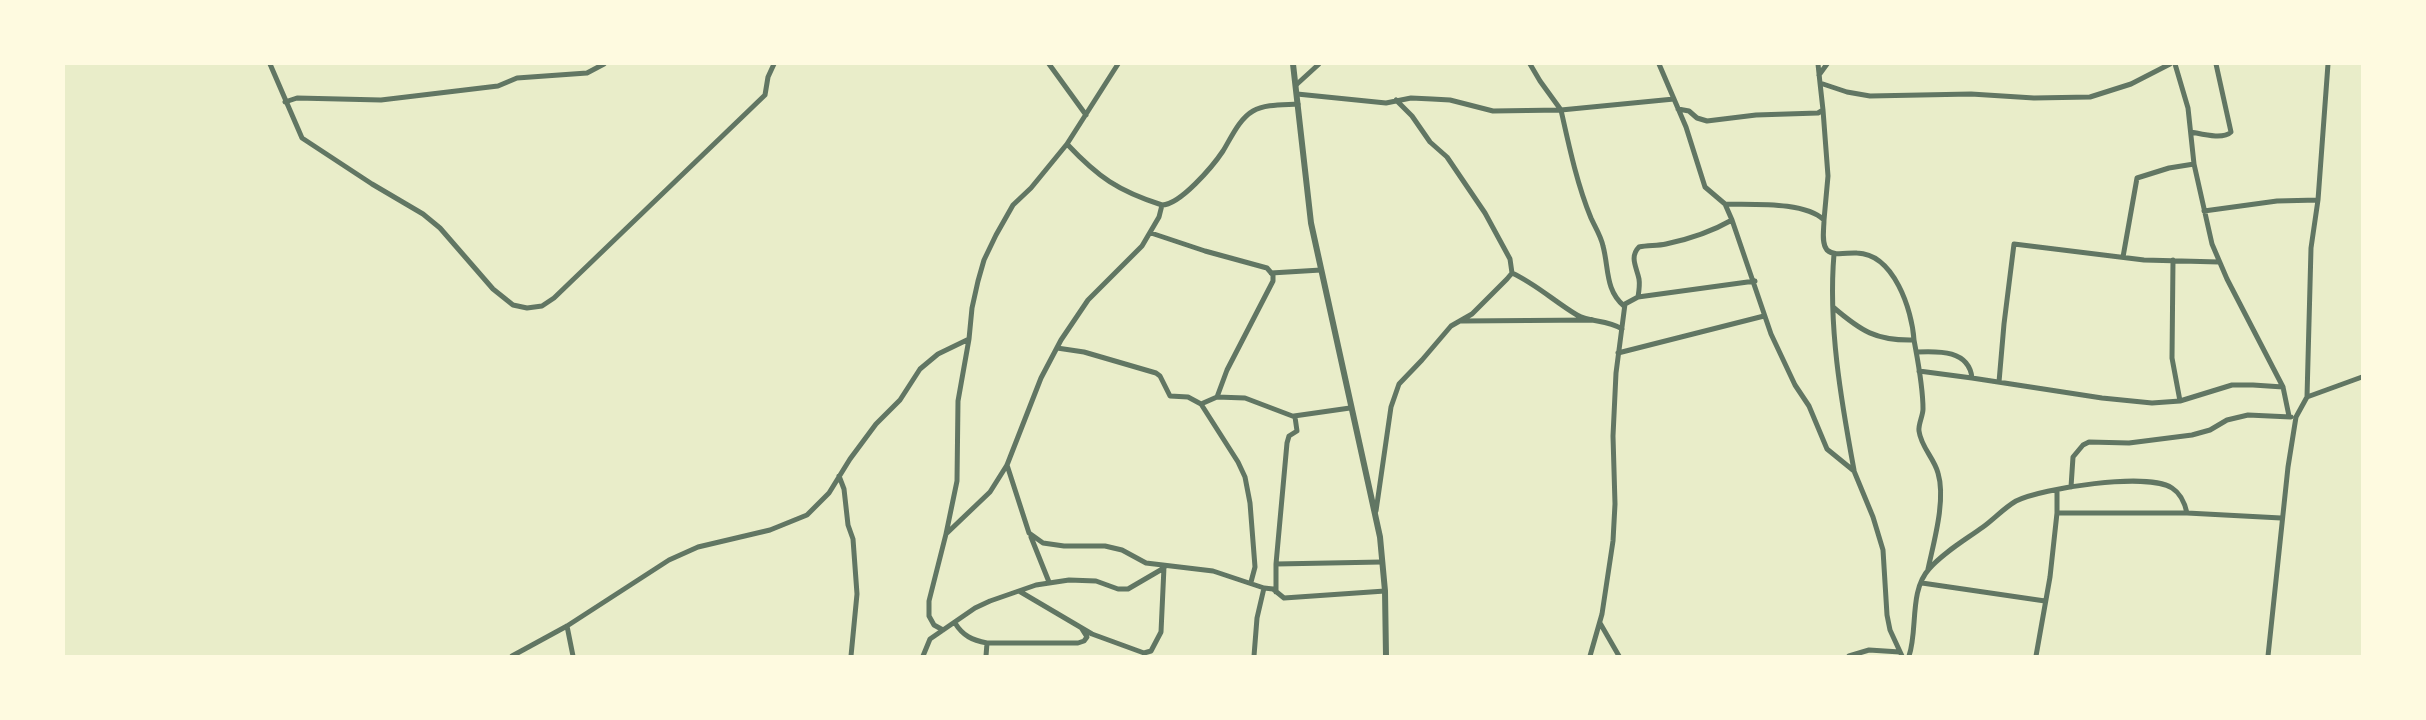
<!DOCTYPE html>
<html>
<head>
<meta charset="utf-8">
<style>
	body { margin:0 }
	#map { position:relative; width:2426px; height:720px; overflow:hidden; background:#e9edc9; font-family:Poppins,sans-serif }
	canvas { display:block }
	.frame { position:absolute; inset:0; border:65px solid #fefae0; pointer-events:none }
</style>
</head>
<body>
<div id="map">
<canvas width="2426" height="720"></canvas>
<div class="frame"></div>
</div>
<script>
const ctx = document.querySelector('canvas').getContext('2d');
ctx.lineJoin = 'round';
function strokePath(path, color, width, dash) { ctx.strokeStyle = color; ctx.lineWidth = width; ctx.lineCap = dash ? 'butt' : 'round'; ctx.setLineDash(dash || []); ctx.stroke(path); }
const minor = new Path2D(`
	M270 64 302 138 372 184 423 214 440 228 493 289 513 305 527 308 542 306 554 298 765 95 768 77 774 64
	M1049 64 1086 115
	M1530 64 1540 81 1561 110 1674 99
	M1659 64 1686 127 1705 187 1725 204 1732 220 1771 334 1795 385 1809 406 1827 449 1854 471 1873 517 1883 550 1887 615 1890 630 1902 656
	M1818 64 1820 83
	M2175 64 2188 108 2194 164 2212 244 2227 279 2283 387
	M1819 75 1827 64
	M1296 85 1319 64
	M1297 94 1386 103 1411 98 1432 99 1450 100 1493 111 1561 110C1569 146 1577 184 1591 218 1595 227 1601 236 1603 246 1609 268 1605 290 1624 306
	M285 102 297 98 381 100 498 86 517 78 587 73 604 64
	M1678 109 1689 111 1697 118 1707 121 1756 115 1818 113 1823 110 1820 83 1847 92 1870 96 1971 94 2034 98 2090 97 2131 84 2170 64
	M1823 110 1828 176 1824 220
	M2191 132C2202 134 2223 140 2231 132L2216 64
	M1725 204C1752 205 1804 201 1824 220 1824 229 1821 243 1827 250 1835 257 1848 252 1857 253 1894 254 1912 310 1914 340
	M1162 205C1180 205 1213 166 1223 151 1231 138 1239 119 1253 111 1265 104 1284 105 1298 104
	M2204 211 2277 201 2318 200
	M1151 233 1205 251 1267 268 1273 275V281L1227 370 1217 397
	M1834 254C1828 325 1841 400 1854 470
	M2123 257 2137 178 2169 168 2194 164
	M2173 260 2172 358 2180 401
	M1271 273 1321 270
	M1512 273C1536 284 1555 302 1577 315 1591 323 1606 319 1622 329
	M1638 297C1639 291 1640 285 1639 279 1637 268 1629 257 1639 247 1648 245 1657 246 1666 244 1690 239 1711 232 1732 220
	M1833 307C1861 331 1876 341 1914 340 1918 362 1923 386 1923 409 1923 416 1918 424 1919 431 1921 447 1934 458 1938 473 1946 500 1934 541 1928 569
	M1462 321 1593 320
	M969 339 972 308 978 281 984 260 996 235 1013 205 1031 188 1067 144
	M1057 348 1084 352 1156 373 1160 376 1170 396 1188 397 1201 404 1238 462 1245 477 1250 503 1255 567 1251 582
	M1917 352C1939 351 1969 350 1972 378L2102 398 2152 403 2180 401 2232 385H2253L2283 387 2289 416
	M1618 353 1764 316
	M1919 371 1972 378
	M1999 382 2004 324 2014 244 2144 260 2219 262
	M2307 397 2362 377
	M1201 404 1217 397 1245 398 1295 417 1297 431 1289 436 1287 443 1276 564
	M1294 416 1350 408
	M1007 465 1029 533 1043 543 1064 546H1105L1122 550 1146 563 1213 571 1264 588
	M839 476 844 489 848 525 853 539 857 594 851 656
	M2071 487 2073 457 2083 445 2089 442 2129 443 2192 435 2210 430 2227 420 2248 415 2291 417
	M2057 491V513H2187L2281 518
	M1376 511 1391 407 1399 384 1422 360 1451 326 1472 314 1507 279 1512 273 1510 259 1485 213 1447 157 1430 142 1412 116 1396 100
	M1031 537 1049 582
	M1922 583 2045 601
	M1019 591 1092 634 1144 653 1151 651 1161 632 1164 567
	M1276 592V564L1382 562
	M955 623C963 636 972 640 987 643H1078L1084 641 1087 637 1082 629
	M1600 623 1619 656
	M567 626 573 656
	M943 630 934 625 929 616V601L946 534 990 492 1007 465 1041 378 1061 340 1088 300 1142 246 1159 217 1162 205C1118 191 1098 177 1067 144L1118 64
	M512 656 567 626 669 560 698 547 770 530 807 515 829 493 850 459 876 424 900 400 920 369 938 354 969 339 958 401 957 481 946 534
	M923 656 930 639 975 608 990 601 1036 585 1069 580 1096 581 1118 589H1128L1164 568
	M986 656 987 643
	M1254 656 1257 618 1264 588 1273 589 1284 598 1385 591
	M1590 656 1602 614 1613 541 1615 504 1613 436 1616 373 1625 304 1638 297 1755 281
	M1849 656 1859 653
	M1860 656 1859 653 1869 650 1900 652
	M1909 656C1918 630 1909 591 1929 569 1944 552 1965 540 1983 527 1994 519 2004 508 2016 501 2042 488 2147 472 2172 488 2180 493 2185 504 2187 513
	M2036 656 2050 577 2057 513
	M2268 656 2288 467 2296 417 2307 397 2311 248 2318 200 2328 64`);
const tertiary = new Path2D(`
	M1293 64 1311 223 1380 537 1385 591 1386 656`);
strokePath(minor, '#617663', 5);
strokePath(tertiary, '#617663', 6);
</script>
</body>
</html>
